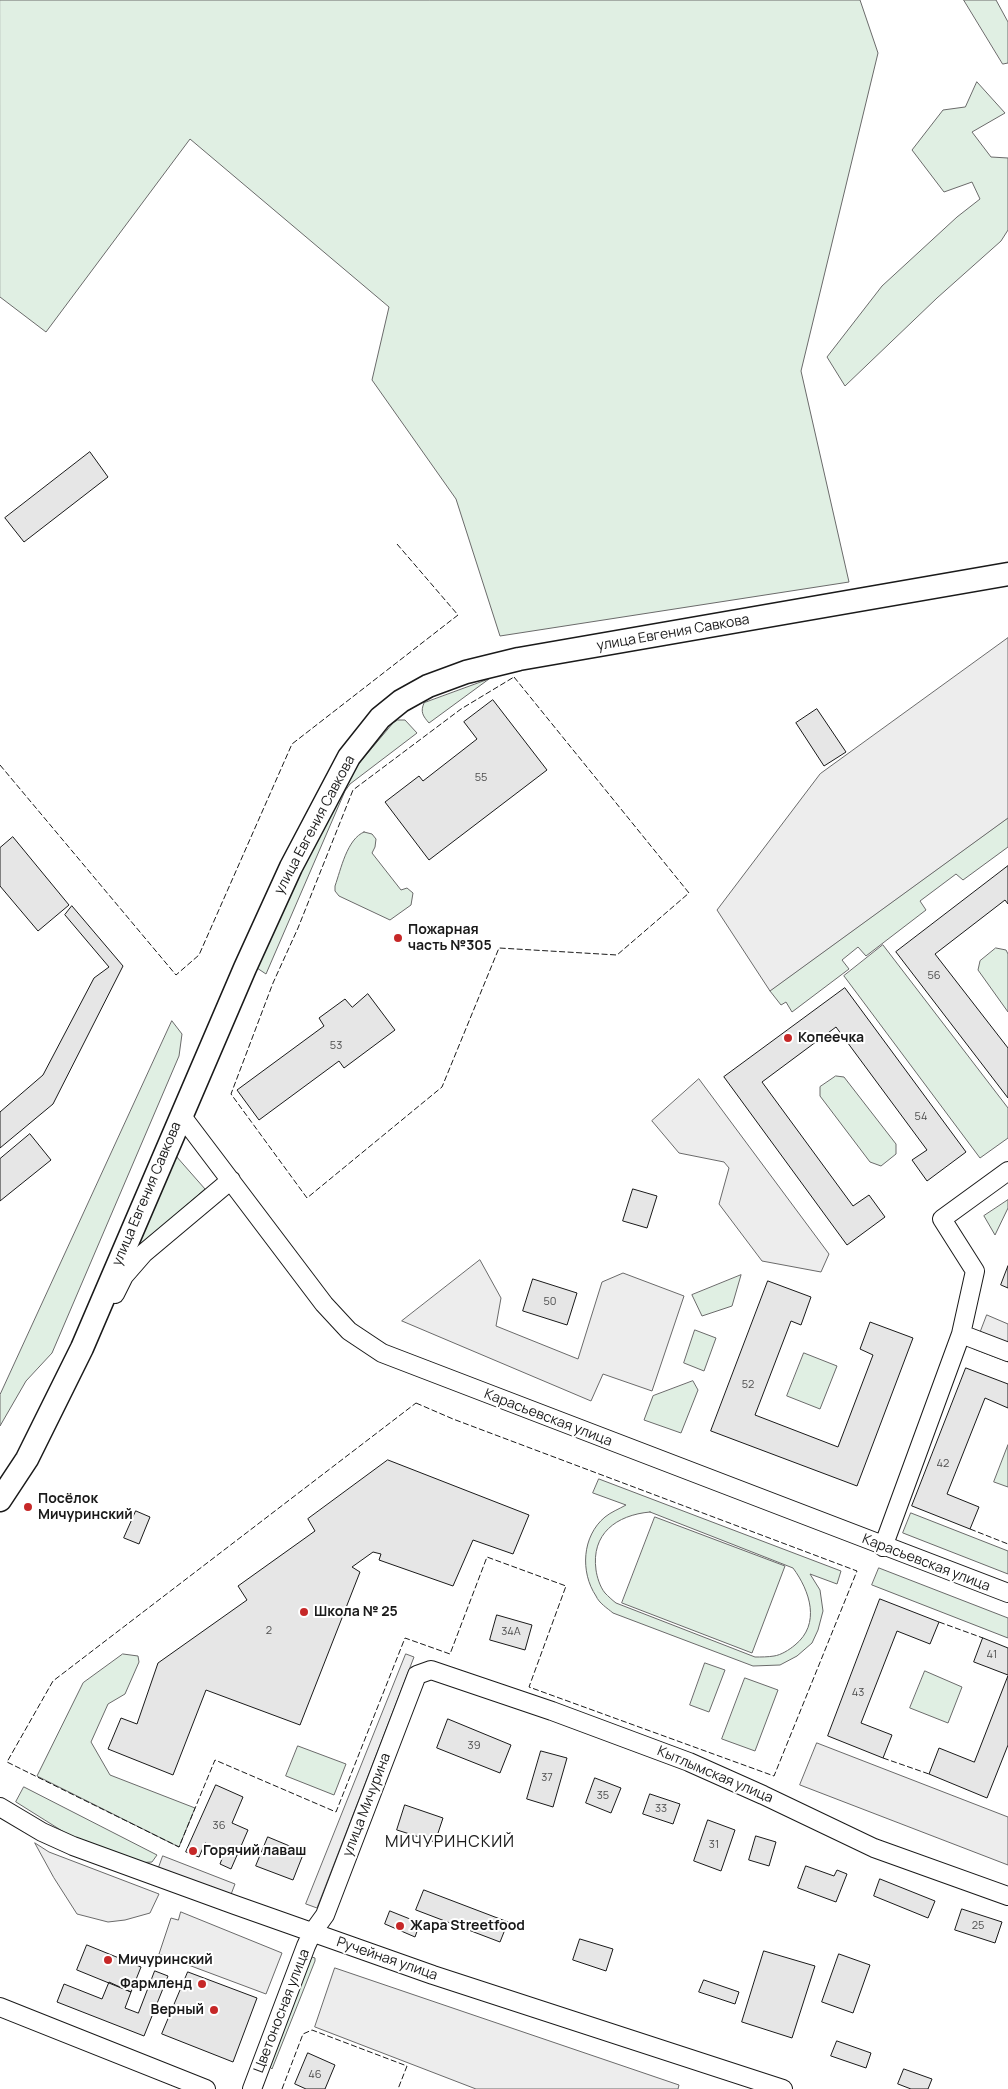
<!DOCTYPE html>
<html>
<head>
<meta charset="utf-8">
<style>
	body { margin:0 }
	canvas { display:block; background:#fff }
</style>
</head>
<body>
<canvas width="1008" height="2089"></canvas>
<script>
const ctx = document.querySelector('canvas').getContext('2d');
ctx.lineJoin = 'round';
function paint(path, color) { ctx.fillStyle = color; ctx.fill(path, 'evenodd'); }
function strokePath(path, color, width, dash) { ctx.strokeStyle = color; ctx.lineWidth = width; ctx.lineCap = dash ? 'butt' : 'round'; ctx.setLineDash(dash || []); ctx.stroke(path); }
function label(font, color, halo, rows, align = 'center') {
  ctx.font = font + ' Manrope,sans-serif'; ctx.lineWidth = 4; ctx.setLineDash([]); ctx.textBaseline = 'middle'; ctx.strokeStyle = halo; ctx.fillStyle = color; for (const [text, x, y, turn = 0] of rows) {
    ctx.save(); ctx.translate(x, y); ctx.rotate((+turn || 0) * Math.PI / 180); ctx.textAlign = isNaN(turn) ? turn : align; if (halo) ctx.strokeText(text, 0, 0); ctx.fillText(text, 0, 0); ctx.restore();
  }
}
const green = new Path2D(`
	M0 0H860L878 53 801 371 849 582 500 636 456 499 372 380 389 307 190 139 46 332 0 297Z
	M964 0H996L1008 22V63L1003 64Z
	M977 82 1005 113 972 132 991 157 1008 158V230L1001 241 937 298 845 386 827 357 882 286 957 217 980 199 972 182 944 192 912 150 943 110 965 107Z
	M489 679 429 723C423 716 420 712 424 703Z
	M398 720H405L417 733 350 784 345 791 266 974 257 968 263 942 350 774 393 723Z
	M1008 818V847L963 880 956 874 920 901 926 910 866 956 858 947 842 960 849 969 792 1012 786 1002 781 1005 770 991Z
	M364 832 372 834 376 839 375 847 372 853 401 890 407 888 413 893 411 905 390 920 339 896 335 891V886C341 869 347 839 364 832Z
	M883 945 1008 1108V1138L980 1158 844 976Z
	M996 948 1006 950 1008 954V1012L978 970 980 961Z
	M172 1021 182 1034 179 1056 52 1353 26 1381 0 1426V1395Z
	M836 1076 844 1077 896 1144V1154L881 1166 870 1162 820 1096V1087Z
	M176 1156 205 1189 132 1253Z
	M1008 1200V1208L995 1235 984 1216Z
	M741 1275 732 1306 702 1316 692 1295Z
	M695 1330 716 1338 704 1371 684 1363Z
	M804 1353 837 1366 820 1409 787 1396Z
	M693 1381 698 1390 681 1433 644 1420 653 1396Z
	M1008 1445V1487L994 1482Z
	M599 1479 841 1571 837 1584 810 1574 820 1590 823 1611 818 1630 812 1643 797 1656 780 1665 753 1666 613 1613C607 1608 599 1603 596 1596 580 1572 582 1536 605 1517 611 1512 619 1509 626 1505L593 1493ZM650 1512 793 1568C810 1591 821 1624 795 1645 789 1650 781 1655 774 1656 768 1657 761 1657 755 1657L616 1603C612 1600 608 1596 605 1593 600 1587 597 1577 596 1570 591 1534 616 1515 650 1512Z
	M911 1513 1008 1551V1574L903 1533Z
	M655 1517 785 1566 752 1653 622 1603Z
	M879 1568 1008 1618V1638L872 1585Z
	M123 1654 138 1656 139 1662 125 1694 108 1704 91 1742 110 1775 195 1808 179 1847 37 1776 83 1683Z
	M705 1663 725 1670 709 1712 690 1705Z
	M925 1671 962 1687 948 1723 910 1708Z
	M745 1678 778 1690 755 1751 722 1739Z
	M298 1746 346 1764 334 1795 286 1776Z
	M24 1787 157 1855 152 1862 136 1863 97 1848 67 1834 16 1802Z
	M309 1956 315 1958V1961L272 2069 268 2065Z`);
const parking = new Path2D(`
	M1008 638V818L770 991 717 910 820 774Z
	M699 1079 829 1254 821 1272 762 1261 719 1204 729 1168 724 1162 679 1153 652 1121Z
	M480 1260 501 1298 496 1326 578 1359 602 1282 623 1273 684 1296 652 1391 603 1374 591 1401 402 1321Z
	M987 1315 1008 1324V1362L974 1349Z
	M406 1654 414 1657 317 1908 306 1904Z
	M817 1743 1008 1817V1865L800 1785Z
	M35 1843 49 1852 159 1894 150 1913 125 1920 108 1922 77 1914 54 1878Z
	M163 1856 235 1884 230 1897 158 1870Z
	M181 1912 282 1953 266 1994 159 1954 171 1918 178 1920Z
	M335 1968 679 2085 678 2089H476L315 2027Z`);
const building = new Path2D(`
	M90 452 108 477 24 542 5 518Z
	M493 700 547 770 429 860 385 802 419 776 423 781 477 739 464 722Z
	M817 709 846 752 824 766 796 723Z
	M13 837 69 905 38 931 0 886V848Z
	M1008 866V904L1005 900 935 954 1008 1048V1098L896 952Z
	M72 906 123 966 53 1104 0 1148V1112L43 1075 94 978 109 967 65 915Z
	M845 988 966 1152 927 1181 912 1160 927 1150 836 1027 762 1082 853 1206 869 1195 885 1217 847 1245 724 1077Z
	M368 994 395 1030 344 1068 339 1061 259 1120 237 1090 324 1026 319 1018 345 999 352 1007Z
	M30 1134 51 1160 0 1201V1159Z
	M633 1189 657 1196 647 1228 623 1221Z
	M1008 1266V1288L1001 1285Z
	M533 1279 577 1293 567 1325 523 1311Z
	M768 1281 811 1297 801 1325 791 1321 755 1415 838 1447 873 1355 860 1349 870 1322 913 1338 857 1486 711 1431Z
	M966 1368 1008 1384V1408L985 1398 947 1494 979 1507 970 1529 912 1506Z
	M388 1460 529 1515 513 1554 473 1540 453 1586 379 1560 381 1554 373 1552 352 1567 360 1572 300 1725 206 1690 173 1775 108 1749 121 1718 137 1724 158 1663 247 1600 238 1586 315 1531 308 1519Z
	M136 1511 150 1517 139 1544 124 1538Z
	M880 1599 939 1622 930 1644 897 1631 861 1723 892 1735 883 1758 828 1736Z
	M497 1615 532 1625 525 1650 490 1640Z
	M983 1638 1008 1648V1675L974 1662Z
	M1008 1676V1745L987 1798 929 1774 939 1748 974 1762Z
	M448 1719 511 1745 500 1773 437 1748Z
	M541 1751 567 1758 553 1807 527 1799Z
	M595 1778 621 1788 611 1813 586 1803Z
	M216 1785 243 1797 232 1823 248 1830 231 1869 220 1864 225 1851 205 1843 199 1857 186 1852Z
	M650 1794 680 1804 673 1824 643 1814Z
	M405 1805 443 1818 435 1842 397 1830Z
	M708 1820 735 1830 721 1871 694 1861Z
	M756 1836 776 1842 769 1866 749 1860Z
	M268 1837 304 1852 293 1880 256 1866Z
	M806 1866 834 1876 837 1870 847 1874 836 1902 798 1888Z
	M880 1879 935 1901 928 1918 874 1896Z
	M424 1890 508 1922 500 1942 416 1910Z
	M962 1909 1002 1922 995 1943 955 1930Z
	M390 1911 420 1923 415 1937 385 1924Z
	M580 1939 613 1949 606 1971 573 1960Z
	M87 1945 141 1967 131 1992 77 1970Z
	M764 1951 815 1966 792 2038 742 2022Z
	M839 1954 870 1965 853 2013 822 2002Z
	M155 1971 168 1976 144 2036 57 2002 64 1984 102 1999 109 1982 131 1992 125 2008 138 2013Z
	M188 1972 257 1998 233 2062 162 2034Z
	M704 1980 739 1992 735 2004 699 1992Z
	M837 2041 871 2053 866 2068 831 2056Z
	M308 2053 335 2065 325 2089H306L295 2084Z
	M904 2069 932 2079 928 2089H911L898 2084Z`);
const minor = new Path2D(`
	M181 1115 324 1304 349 1331 382 1353 1008 1593
	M115 1294 124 1276 144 1253 231 1180
	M961 1334 1008 1352
	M883 1547 961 1334 975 1271 942 1219 1008 1171
	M0 1807 42 1832 73 1846 235 1905 433 1975 783 2089
	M0 2007 206 2089
	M252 2089 306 1946 312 1933 325 1915 417 1675 431 1670 552 1711 689 1762 763 1795 874 1848 1008 1896`);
const major = new Path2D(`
	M0 1500 27 1459 82 1348 245 968 291 867 349 757 380 718 401 701 428 686 466 672 519 659 1008 574`);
const fence = new Path2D(`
	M514 677 689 893 617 955 499 948 442 1087 307 1198 231 1094 273 983 298 928 353 790 461 709Z
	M0 765 176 975 199 955 292 744 458 615 397 544
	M416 1403 453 1419 857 1571 774 1776 529 1687 566 1586 487 1557 450 1654 405 1638 336 1812 215 1760 179 1847 7 1762 53 1681Z
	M970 1529 1008 1544
	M939 1622 983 1638
	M883 1758 929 1774
	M282 2089 303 2034 312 2030 407 2066 398 2089`);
const markers = [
	[398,938,5,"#c62828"],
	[788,1038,5,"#c62828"],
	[28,1507,5,"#c62828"],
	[304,1612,5,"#c62828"],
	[193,1851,5,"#c62828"],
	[400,1926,5,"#c62828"],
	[108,1960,5,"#c62828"],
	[202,1984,5,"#c62828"],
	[214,2010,5,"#c62828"]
];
const numberNames = [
	["55",481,778],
	["56",934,976],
	["53",336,1046],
	["54",921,1117],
	["50",550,1302],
	["52",748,1385],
	["42",943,1464],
	["2",269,1631],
	["34А",511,1632],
	["41",992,1655],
	["43",858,1693],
	["39",474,1746],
	["37",547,1778],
	["35",603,1796],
	["33",661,1809],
	["36",219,1826],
	["31",714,1845],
	["25",978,1926],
	["46",315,2075]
];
const streetNames = [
	["улица Евгения Савкова",673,633,-10],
	["улица Евгения Савкова",315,825,-62],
	["улица Евгения Савкова",147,1194,-67],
	["Карасьевская улица",548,1418,21],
	["Карасьевская улица",926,1563,21],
	["Кытлымская улица",715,1775,23],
	["улица Мичурина",367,1805,-69],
	["Ручейная улица",387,1959,19],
	["Цветоносная улица",282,2011,-69]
];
const poiNames = [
	["Пожарная",408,930],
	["часть №305",408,946],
	["Копеечка",798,1038],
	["Посёлок",38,1499],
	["Мичуринский",38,1515],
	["Школа № 25",314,1612],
	["Горячий лаваш",203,1851],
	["Жара Streetfood",410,1926],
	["Мичуринский",118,1960],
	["Фармленд",192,1984,"right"],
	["Верный",204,2010,"right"]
];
const quarterNames = [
	["МИЧУРИНСКИЙ",450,1843]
];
paint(green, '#e0efe3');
strokePath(green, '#6a6a6a', 1);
paint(parking, '#ededed');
strokePath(parking, '#6a6a6a', 1);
paint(building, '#e6e6e6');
strokePath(building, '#1a1a1a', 1);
strokePath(minor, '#1a1a1a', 20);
strokePath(major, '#1a1a1a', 25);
strokePath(minor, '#fff', 18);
strokePath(major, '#fff', 22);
strokePath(fence, '#1a1a1a', 1, [6, 2.5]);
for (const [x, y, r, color] of markers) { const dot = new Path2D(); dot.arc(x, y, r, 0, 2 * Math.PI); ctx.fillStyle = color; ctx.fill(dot); strokePath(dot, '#fff', 2); }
label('11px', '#4d4d4d', null, numberNames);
label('14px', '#1a1a1a', '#fff', streetNames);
label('bold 14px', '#1a1a1a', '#fff', poiNames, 'left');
ctx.letterSpacing = '1px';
label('16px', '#1a1a1a', '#fff', quarterNames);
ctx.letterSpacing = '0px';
</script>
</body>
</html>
